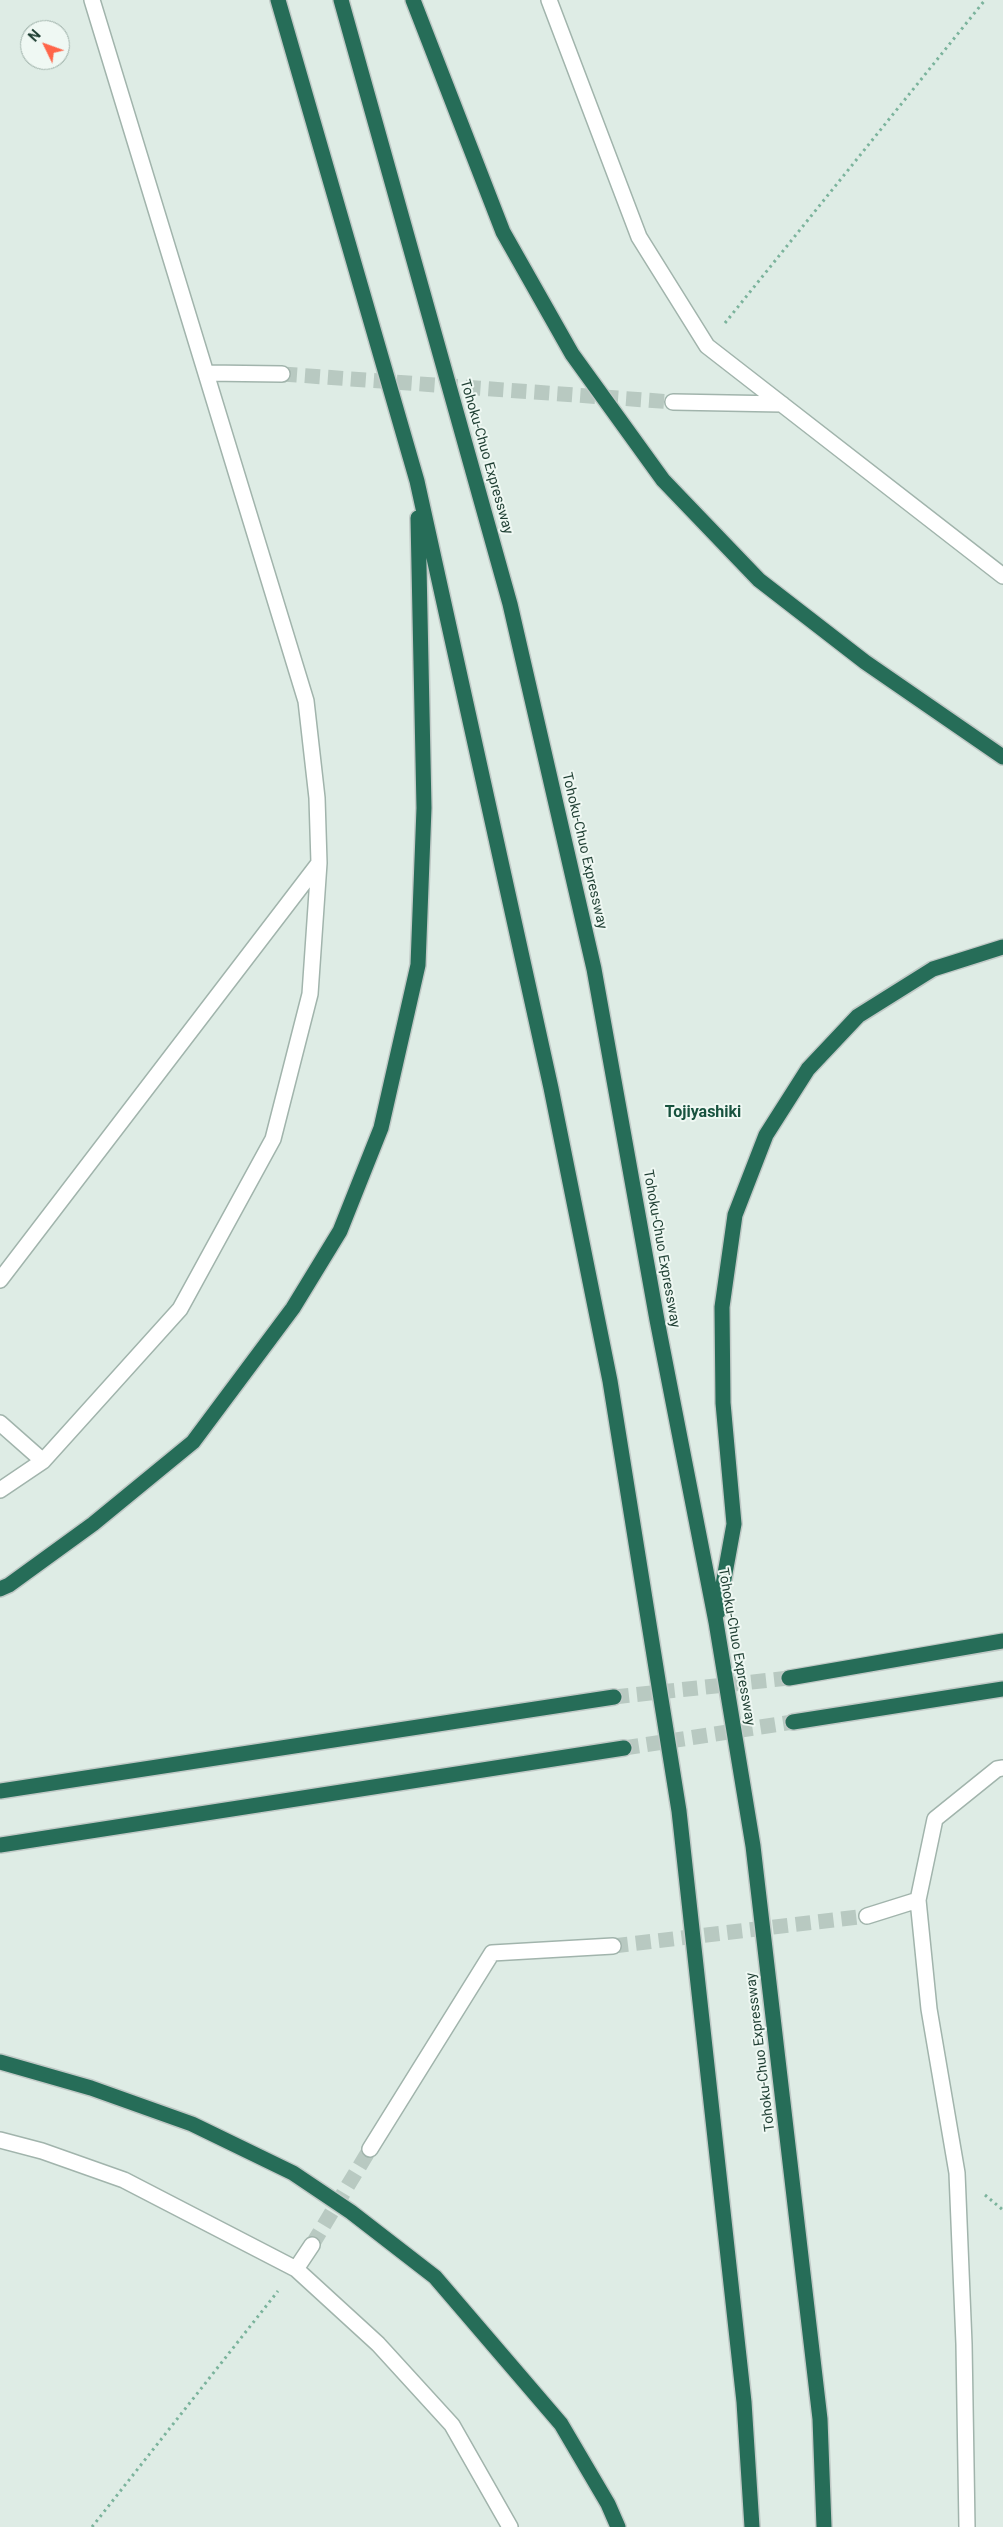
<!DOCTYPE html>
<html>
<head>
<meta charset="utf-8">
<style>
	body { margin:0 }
	#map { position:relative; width:1003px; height:2527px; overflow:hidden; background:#deece5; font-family:Roboto,sans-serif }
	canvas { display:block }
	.north { position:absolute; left:20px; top:20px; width:50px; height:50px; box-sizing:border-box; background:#eff8f3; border:1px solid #9baea6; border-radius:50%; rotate:312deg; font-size:14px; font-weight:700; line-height:20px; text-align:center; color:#1e3e32 }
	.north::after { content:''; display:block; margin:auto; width:18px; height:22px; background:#ff6549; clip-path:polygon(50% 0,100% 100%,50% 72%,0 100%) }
</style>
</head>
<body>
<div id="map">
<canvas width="1003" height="2527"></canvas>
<div class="north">N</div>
</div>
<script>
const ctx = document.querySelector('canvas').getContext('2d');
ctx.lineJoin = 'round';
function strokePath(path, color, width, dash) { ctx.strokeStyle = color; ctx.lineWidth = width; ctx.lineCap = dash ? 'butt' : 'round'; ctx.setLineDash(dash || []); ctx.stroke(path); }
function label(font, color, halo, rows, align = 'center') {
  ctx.font = font + ' Roboto,sans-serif'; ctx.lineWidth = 4; ctx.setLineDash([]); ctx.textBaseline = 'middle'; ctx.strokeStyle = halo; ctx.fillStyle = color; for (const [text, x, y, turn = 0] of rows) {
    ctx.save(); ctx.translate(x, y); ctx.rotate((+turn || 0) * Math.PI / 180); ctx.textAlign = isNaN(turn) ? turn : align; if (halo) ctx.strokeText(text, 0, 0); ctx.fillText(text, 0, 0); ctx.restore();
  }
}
const minorTunnel = new Path2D(`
	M282 374 673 402
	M613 1946 867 1916
	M312 2245 370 2149`);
const highwayTunnel = new Path2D(`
	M614 1697 789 1678
	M624 1748 793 1722`);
const path = new Path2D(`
	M725 323 985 0
	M985 2195 1003 2210
	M92 2527 278 2291`);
const minor = new Path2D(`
	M549 0 639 237 707 346 1003 576
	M206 373 282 374
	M673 402 782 404
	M0 1280 319 863
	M0 1423 43 1461
	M0 1490 43 1461 180 1309 273 1139 310 994 319 863 317 798 306 701 92 0
	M867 1916 918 1900
	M0 2140 42 2151 124 2180 296 2269 378 2344 452 2425 510 2527
	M370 2149 492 1953 613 1946
	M296 2269 312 2245
	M967 2527 964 2344 957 2173 929 2009 918 1900 935 1819 997 1769 1003 1768`);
const highway = new Path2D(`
	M278 0 417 481 551 1088 610 1381 679 1811 744 2402 752 2527
	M341 0 510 604 594 969 657 1320 716 1622 753 1846 820 2419 824 2527
	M413 0 503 232 572 354 663 480 759 580 865 662 1003 757
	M0 1589 9 1585 93 1524 193 1442 293 1308 340 1231 381 1128 418 965 424 808 418 518
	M718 1612 734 1524 723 1403 722 1307 735 1215 766 1135 808 1069 858 1016 933 969 1003 947
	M789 1678 1003 1641
	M793 1722 1003 1689
	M0 1791 614 1697
	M0 1845 624 1748
	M0 2062 91 2088 192 2124 293 2173 351 2212 435 2277 561 2424 608 2504 618 2527`);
const streetNames = [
	["Tohoku-Chuo Expressway",486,457,74],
	["Tohoku-Chuo Expressway",584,851,77],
	["Tohoku-Chuo Expressway",661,1249,80],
	["Tohoku-Chuo Expressway",736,1647,80],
	["Tohoku-Chuo Expressway",761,2052,-97]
];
const quarterNames = [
	["Tojiyashiki",703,1113]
];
strokePath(minorTunnel, '#b8c9c1', 15, [15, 8]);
strokePath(highwayTunnel, '#b8c9c1', 15, [15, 8]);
strokePath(minor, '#a1b4ac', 18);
strokePath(highway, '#c0c9c6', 18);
strokePath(path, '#7bb39c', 3, [2.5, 4]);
strokePath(minor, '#fff', 15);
strokePath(highway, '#266d58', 15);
label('14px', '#1e3e32', '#eff8f3', streetNames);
label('bold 16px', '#17523e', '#eff8f3', quarterNames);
</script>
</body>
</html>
